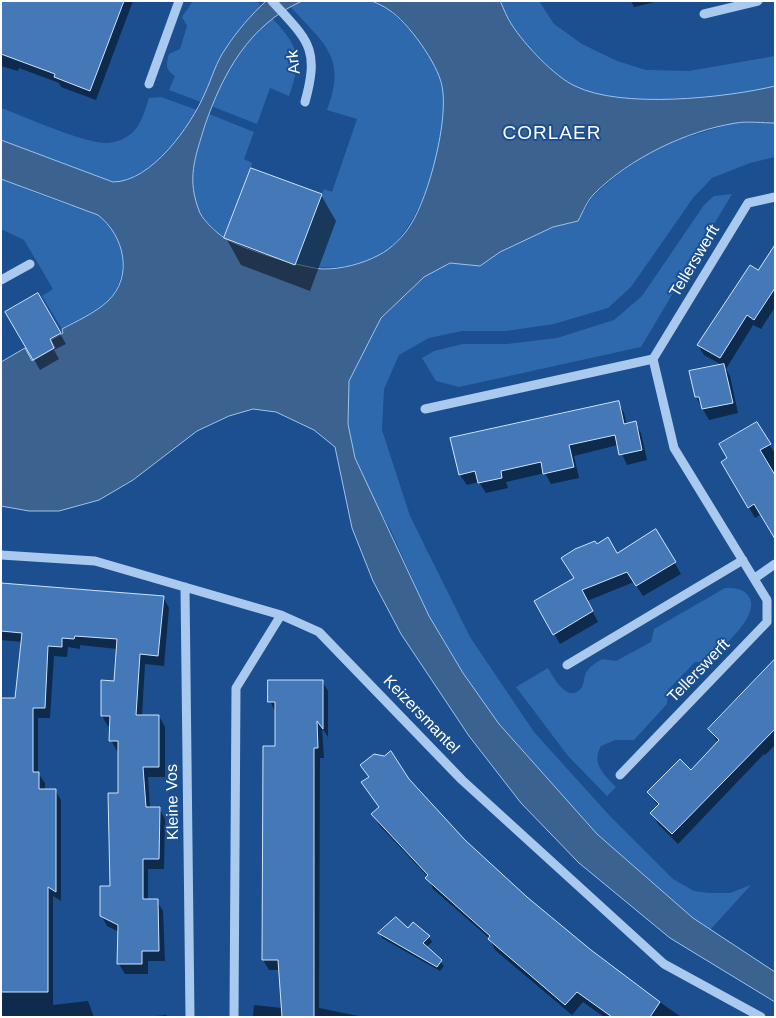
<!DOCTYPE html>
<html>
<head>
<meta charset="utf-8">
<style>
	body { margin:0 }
	#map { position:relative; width:776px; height:1018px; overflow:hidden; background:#1b4f8f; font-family:Helvetica,sans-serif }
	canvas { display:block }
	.frame { position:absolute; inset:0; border:2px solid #fff; pointer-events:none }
</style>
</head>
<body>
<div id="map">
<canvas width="776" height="1018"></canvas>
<div class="frame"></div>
</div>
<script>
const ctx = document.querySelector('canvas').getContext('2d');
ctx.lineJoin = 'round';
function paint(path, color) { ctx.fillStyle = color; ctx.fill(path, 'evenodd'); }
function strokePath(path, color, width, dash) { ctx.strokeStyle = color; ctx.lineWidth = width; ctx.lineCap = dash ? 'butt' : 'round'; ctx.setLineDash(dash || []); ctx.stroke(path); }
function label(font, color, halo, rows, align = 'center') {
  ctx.font = font + ' Helvetica,sans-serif'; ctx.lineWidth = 4; ctx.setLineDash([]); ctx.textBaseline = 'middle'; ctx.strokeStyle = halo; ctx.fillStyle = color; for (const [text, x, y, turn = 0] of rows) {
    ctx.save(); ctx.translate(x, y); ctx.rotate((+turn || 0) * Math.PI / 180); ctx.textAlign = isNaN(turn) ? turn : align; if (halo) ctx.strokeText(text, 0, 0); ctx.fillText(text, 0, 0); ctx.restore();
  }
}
const green = new Path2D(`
	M193 1H257L261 6 201 102 169 90 175 76C165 70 166 64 169 54L180 49 187 26 182 17Z
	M302 1C318 1 360 0 374 2 400 11 439 61 443 88 449 134 423 231 380 255 353 270 324 269 295 265L324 189 332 192 357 119 327 110C348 57 323 43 290 6Z
	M500 1H539L554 24 582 44 617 61 646 70 689 71 775 56V86C725 98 621 109 575 86 555 77 524 44 512 25 507 18 504 9 500 1Z
	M272 18C299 47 303 57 289 96L270 88 257 124 211 106C226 74 241 39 272 18Z
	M161 97 197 110C181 138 146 182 113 182L1 140V108C26 117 85 144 108 143 117 142 127 138 133 132 142 123 145 110 149 98Z
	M209 114 254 132 244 159 252 163 251 168 224 238C217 231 208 224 202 216 180 185 199 146 209 114Z
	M737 122 775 123V157L750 163 712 178 693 198 631 287 608 308 554 324 506 331H462L429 338 399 355 384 389 382 430 410 516 470 637 534 732 609 815 673 879 694 891 709 893H730L751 885 710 930 693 918 597 834 499 724 463 673 429 616 391 531 365 483 355 458 348 424 349 381 368 342 381 318 424 277 450 263 480 266 500 252 553 227 578 221 593 196 617 175 644 156 677 140Z
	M1 179C23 188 44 196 66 204 76 207 88 210 98 215 127 231 130 275 110 299 98 313 77 321 62 329L42 296 53 289 24 240 1 229Z
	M732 194 641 347 459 387 436 381 422 358 434 351 463 344H507L557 338 614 320 642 296 704 205 714 196Z
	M725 588C734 588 744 588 749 597 761 616 720 649 707 662H695L668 690 667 704 634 740H615L601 746C591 763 604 775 616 787L607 796 568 756 516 687 548 668C553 677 569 706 582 687 584 683 584 679 585 675 588 667 596 663 602 659L616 661 651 642 654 629Z`);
const water = new Path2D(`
	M266 1H302C249 25 223 73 205 125 195 158 186 179 200 213 204 221 216 232 223 237 238 248 306 269 324 269 342 269 362 264 379 255 391 249 404 236 411 224 429 196 449 119 442 86 438 64 408 22 389 10 384 6 378 4 372 1H500C504 9 507 18 512 25 524 44 555 77 575 86 621 109 725 98 775 86V123C763 123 748 121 736 123 686 131 630 158 594 194 587 201 583 212 578 221L553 227 500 252 480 266 450 263 424 277 381 318 349 381 348 424 355 458 429 616 463 673 499 724 597 834 693 918 775 972V1002L670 938 579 863 521 803 469 736 401 634 373 581 352 528 335 447 314 430 276 412 253 409 229 416 197 431 133 480 99 500 59 511H29L1 506V362L25 348 32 361 55 348 51 340 63 333 62 329C77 321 95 313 108 301 134 276 124 235 98 215L1 179V140L113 182C151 182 191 126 205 93 212 78 216 62 226 48 237 31 251 15 266 1Z`);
const shadow = new Path2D(`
	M1 1H133L96 100 61 87 59 83 19 68 18 71 1 66Z
	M631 1H655V2L634 7Z
	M321 195 336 221 310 291 241 265 226 238Z
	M775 262V307L761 329 753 325 726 369 730 376 738 413 709 420 696 397 722 365 704 355 698 345 758 272Z
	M38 295 66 344 54 350 59 359 40 370 7 312Z
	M618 402 624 413 627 425 635 423 641 433 647 460 627 465 618 445 574 456 579 478 551 484 545 473 506 482 508 488 486 493 479 482 467 485 460 475 451 439Z
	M757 423 775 454V530L761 514 755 518 723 462 729 459Z
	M656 531 681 574 643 596 634 582 587 601 598 622 560 644 536 601 575 579 596 546 616 554Z
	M1 584 163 597 169 608 164 666 145 664 142 716H159L165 727V777H148L150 808H159L165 819 164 869H148V900L157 901 163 911 165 961H148V974H125L119 964V932L107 926 101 915 111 887 119 794V751H117L111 740V726H108L102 716V681L115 682 117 649 80 645V649L68 647 67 657 54 656 50 718H38V773L45 783V790H55L61 800V901L53 896V1005L88 1001 94 1017H1V699H16L22 642 1 640Z
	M775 661V745L765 755 764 754 678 844 658 824 652 813 658 806 649 793 691 772 718 743 709 729Z
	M322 681 328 691V737L322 728 324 758H320L319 1008 363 1017H253L254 1005 282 1008 280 970H269L263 960 276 748V713L270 701Z
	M408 779 464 841 526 898 606 964 681 1017H604L583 1002 572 1015 495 950 489 938 433 889 428 877 379 825 373 814Z
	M408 930 429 937 432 942 426 947 444 966 440 971 382 938 380 933Z
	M166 1015 168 1017H146Z`);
const building = new Path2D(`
	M1 1H124L90 91 54 77 55 74 1 54Z
	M251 168 322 194 295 265 224 238Z
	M775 245V288L754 320 747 315 720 358 697 345 750 265 758 270Z
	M38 293 61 333 50 339 54 348 33 360 5 312Z
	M724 364 733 403 702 409 699 397H695L689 371Z
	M619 401 624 424 636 421 642 450 619 455 615 435 569 445 574 467 543 474 541 462 501 471 502 478 478 483 475 471 459 475 450 438Z
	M757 422 771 444 760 450 775 475V539L754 504 748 508 721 462 727 458 719 444Z
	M656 529 676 562 636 586 627 572 582 590 593 611 553 635 534 601 574 578 561 558 575 549 595 541 597 544 608 537 617 553Z
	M1 583 164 596 158 656 140 654 136 715H159V767H143L146 807H160L159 859H143V899H158L159 951H142V964H117L118 925 100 916V886H110L108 793H118V741H109L110 716H101V680L114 681 117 639 75 636 74 639 62 638V647L48 646 45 708H33V772H39V789H56V892L48 887V992H1V698H15L22 633 1 631Z
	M775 659V729L672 834 650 813 659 804 647 792 680 759 691 770 719 740 708 729Z
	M268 680H323V729L317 721 318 748H314V1017H282L278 960H262L263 749V746H275V702H268Z
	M391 751 409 779 465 840 527 897 591 950 660 1002 650 1017H612L577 992 565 1005 488 939 490 936 425 878 428 875 371 814 379 807 361 782 369 777 360 765 374 754 384 756Z
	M396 917 408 928 413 922 430 936 423 943 442 960 437 967 378 933Z`);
const minor = new Path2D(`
	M272 1C308 41 320 47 305 102
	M704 14 758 1
	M149 84 179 1
	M1 280 30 264
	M425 409 653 359
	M1 555 95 561 281 615 319 632 462 780 664 964 761 1017
	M755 578 775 564
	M185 587 190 1017
	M567 665 743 560
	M620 775 767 622V600L674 448 653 359 748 203 775 197
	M234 1017 236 688 281 615`);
const streetNames = [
	["Ark",294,62,-96],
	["Tellerswerft",695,261,-59],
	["Tellerswerft",699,671,-46],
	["Keizersmantel",421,715,46],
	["Kleine Vos",173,802,-91]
];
const quarterNames = [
	["CORLAER",552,134]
];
paint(green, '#2e69ad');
paint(water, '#3c6290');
strokePath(water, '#9cc4f0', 1);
paint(shadow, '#0007');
paint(building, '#4478b7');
strokePath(building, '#cfe3fa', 1);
strokePath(minor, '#a9c9ee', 9);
label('16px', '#fff', '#1b4f8f', streetNames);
ctx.letterSpacing = '1px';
label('19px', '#fff', '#1b4f8f', quarterNames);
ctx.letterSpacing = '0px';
</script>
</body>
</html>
